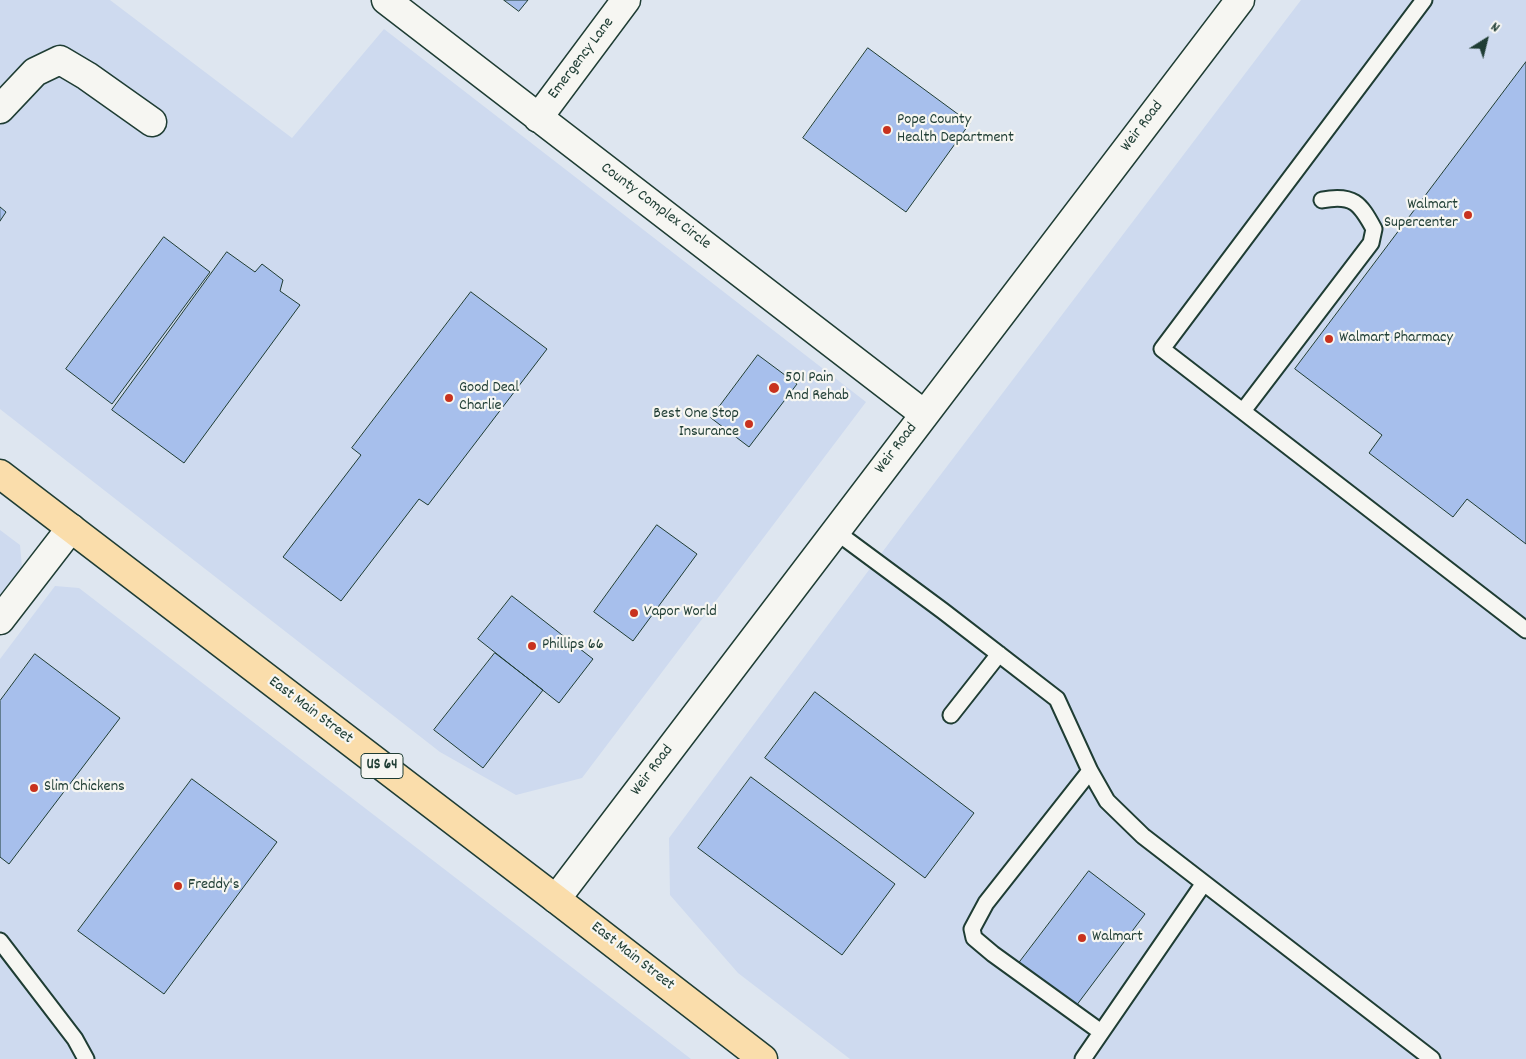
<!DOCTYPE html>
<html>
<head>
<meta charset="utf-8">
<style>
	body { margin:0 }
	#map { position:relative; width:1526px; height:1059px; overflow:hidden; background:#dee6f0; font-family:Dekko,sans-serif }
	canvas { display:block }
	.north { position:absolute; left:1461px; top:15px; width:50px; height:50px; -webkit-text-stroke:4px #f6f6f2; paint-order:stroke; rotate:36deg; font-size:14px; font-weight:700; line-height:20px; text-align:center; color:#1f3d34 }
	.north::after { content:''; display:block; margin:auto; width:18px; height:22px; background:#1f3d34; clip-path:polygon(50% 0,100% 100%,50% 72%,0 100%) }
</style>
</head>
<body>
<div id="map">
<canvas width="1526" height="1059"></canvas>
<div class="north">N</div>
</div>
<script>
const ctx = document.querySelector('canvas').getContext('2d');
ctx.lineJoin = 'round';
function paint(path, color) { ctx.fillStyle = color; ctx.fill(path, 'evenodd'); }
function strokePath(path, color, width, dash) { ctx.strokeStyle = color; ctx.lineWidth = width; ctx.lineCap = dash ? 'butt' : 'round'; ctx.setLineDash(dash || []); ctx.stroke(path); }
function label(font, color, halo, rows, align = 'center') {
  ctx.font = font + ' Dekko,sans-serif'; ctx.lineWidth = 4.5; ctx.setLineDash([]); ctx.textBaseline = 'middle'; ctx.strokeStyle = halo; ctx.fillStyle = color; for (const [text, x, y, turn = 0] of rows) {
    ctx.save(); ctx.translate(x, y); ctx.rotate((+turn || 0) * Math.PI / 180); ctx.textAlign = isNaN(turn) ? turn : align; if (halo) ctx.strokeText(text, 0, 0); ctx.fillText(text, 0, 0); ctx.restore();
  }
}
const built = new Path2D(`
	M0 0H110L292 138 384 29 866 402 582 778 516 795 440 752 0 409Z
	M1301 0H1526V1059H850L738 973 670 895 669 838 907 519Z
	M0 530 20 545 22 567 0 596Z
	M55 586 79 588 691 1059H0V659Z`);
const building = new Path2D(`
	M504 0H528L519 11Z
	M868 48 970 123 906 212 803 138Z
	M1526 62V544L1467 499 1453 517 1369 453 1382 435 1295 369Z
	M0 207 6 212 0 221Z
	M164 237 210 272 112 404 66 369Z
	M227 252 255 272 262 264 283 280 280 291 300 305 184 463 112 410Z
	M471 292 547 349 428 505 419 499 341 601 283 557 361 455 352 448Z
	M758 355 797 384 749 447 711 418Z
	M657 525 697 554 633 641 594 612Z
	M512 596 593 659 559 703 478 639Z
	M495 653 543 690 483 768 434 730Z
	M35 654 120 718 9 864 0 857V701Z
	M815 692 974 813 925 878 765 758Z
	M751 777 895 884 842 955 698 848Z
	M192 779 277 842 164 994 78 931Z
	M1089 871 1145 914 1076 1006 1019 963Z`);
const service = new Path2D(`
	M1424 0 1162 349 1526 630
	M1243 411 1371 243 1374 229C1360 203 1353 194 1322 200
	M835 531 943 611 1057 699 1090 771 1107 801 1143 836 1432 1059
	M951 715 999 654
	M1090 771 986 903 972 929 974 938 993 954 1101 1032
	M0 941 75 1039 86 1059
	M1083 1059 1204 883`);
const minor = new Path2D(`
	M386 0 924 414
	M0 109 35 72 60 60 87 76 152 122
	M538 118 626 0
	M0 620 71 528`);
const secondary = new Path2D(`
	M556 899 1240 0`);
const primary = new Path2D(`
	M0 474 556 899 763 1059`);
const markers = [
	[887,130,5,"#c8321e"],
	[1468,215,5,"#c8321e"],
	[1329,339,5,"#c8321e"],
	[774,388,6,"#c8321e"],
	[449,398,5,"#c8321e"],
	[749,424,5,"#c8321e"],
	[634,613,5,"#c8321e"],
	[532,646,5,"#c8321e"],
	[34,788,5,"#c8321e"],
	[178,886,5,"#c8321e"],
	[1082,938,5,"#c8321e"]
];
const shields = [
	[382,766,42]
];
const shieldNames = [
	["US 64",382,766]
];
const streetNames = [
	["Emergency Lane",582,59,-53],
	["Weir Road",1143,127,-53],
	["County Complex Circle",655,207,37],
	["Weir Road",897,449,-53],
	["East Main Street",310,711,37],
	["Weir Road",653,771,-53],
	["East Main Street",632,957,38]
];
const poiNames = [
	["Pope County",897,121],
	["Health Department",897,139],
	["Walmart",1458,206,"right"],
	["Supercenter",1458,224,"right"],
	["Walmart Pharmacy",1339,339],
	["501 Pain",785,379],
	["And Rehab",785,397],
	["Good Deal",459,389],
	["Charlie",459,407],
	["Best One Stop",739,415,"right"],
	["Insurance",739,433,"right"],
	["Vapor World",644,613],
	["Phillips 66",542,646],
	["Slim Chickens",44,788],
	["Freddy's",188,886],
	["Walmart",1092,938]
];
paint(built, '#cedaef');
paint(building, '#a7bfec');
strokePath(building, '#1f3d34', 1);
strokePath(service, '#1f3d34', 19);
strokePath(minor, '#1f3d34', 31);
strokePath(secondary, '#1f3d34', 31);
strokePath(primary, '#1f3d34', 31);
strokePath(service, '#f6f6f2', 15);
strokePath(minor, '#f6f6f2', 28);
strokePath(secondary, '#f6f6f2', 28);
strokePath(primary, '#faddab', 28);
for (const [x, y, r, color] of markers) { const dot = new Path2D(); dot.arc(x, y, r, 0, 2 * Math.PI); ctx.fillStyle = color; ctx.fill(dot); strokePath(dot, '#f6f6f2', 2); }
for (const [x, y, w] of shields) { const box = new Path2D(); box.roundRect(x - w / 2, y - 12.5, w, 25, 4); ctx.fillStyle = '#f6f6f2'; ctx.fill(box); strokePath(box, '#1f3d34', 1); }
label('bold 15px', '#1f3d34', null, shieldNames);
label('16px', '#1f3d34', '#f6f6f2', streetNames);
label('16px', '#1f3d34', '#f6f6f2', poiNames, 'left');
</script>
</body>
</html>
